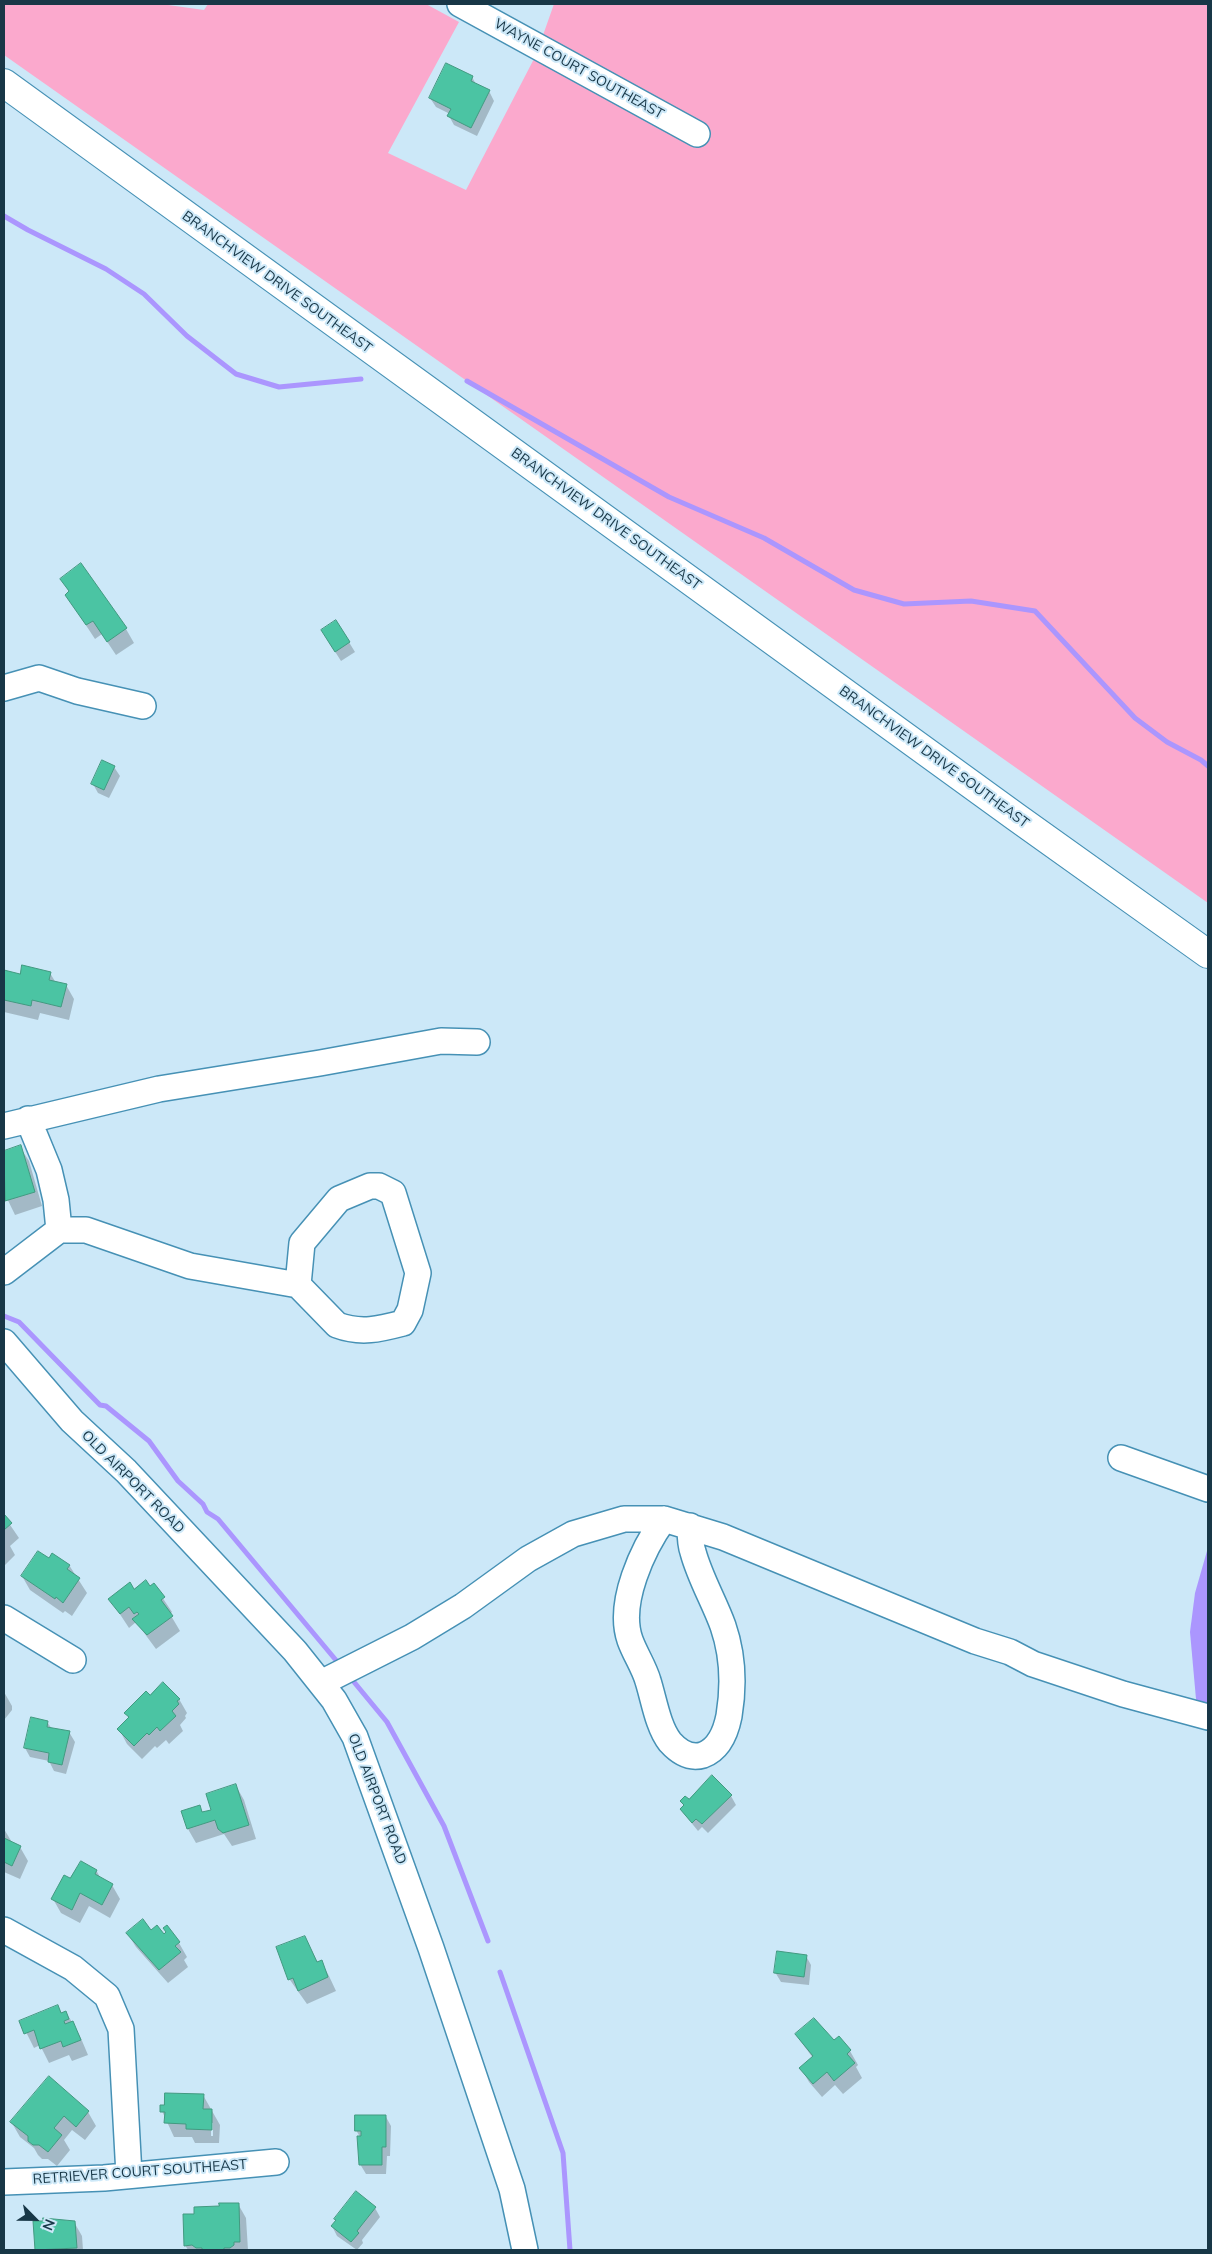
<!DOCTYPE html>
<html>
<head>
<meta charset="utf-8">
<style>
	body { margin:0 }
	#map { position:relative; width:1212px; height:2254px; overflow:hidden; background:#cce8f8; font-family:Mulish,sans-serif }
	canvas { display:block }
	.frame { position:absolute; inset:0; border:5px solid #183747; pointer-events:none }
	.north { position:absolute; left:10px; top:2194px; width:50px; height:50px; -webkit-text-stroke:4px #cce8f8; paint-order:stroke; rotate:113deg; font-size:14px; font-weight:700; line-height:20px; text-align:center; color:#183747 }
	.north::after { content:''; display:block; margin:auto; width:18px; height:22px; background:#183747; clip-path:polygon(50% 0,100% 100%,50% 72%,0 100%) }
</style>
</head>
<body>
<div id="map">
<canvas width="1212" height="2254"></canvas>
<div class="frame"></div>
<div class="north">N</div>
</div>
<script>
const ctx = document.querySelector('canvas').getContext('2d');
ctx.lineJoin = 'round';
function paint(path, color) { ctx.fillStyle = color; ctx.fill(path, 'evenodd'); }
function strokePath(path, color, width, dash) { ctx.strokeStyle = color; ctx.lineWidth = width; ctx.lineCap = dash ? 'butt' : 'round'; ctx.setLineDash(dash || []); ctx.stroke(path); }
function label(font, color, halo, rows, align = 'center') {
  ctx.font = font + ' Mulish,sans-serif'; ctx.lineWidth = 4; ctx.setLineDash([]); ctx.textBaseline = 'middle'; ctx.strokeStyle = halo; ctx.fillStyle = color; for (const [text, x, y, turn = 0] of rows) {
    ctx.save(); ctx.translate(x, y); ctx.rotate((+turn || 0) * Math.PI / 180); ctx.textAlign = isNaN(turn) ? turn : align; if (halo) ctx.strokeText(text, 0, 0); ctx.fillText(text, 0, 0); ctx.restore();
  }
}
const green = new Path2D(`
	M4 4H161L204 10 208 4H426L459 22 388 153 466 190 536 55 554 4H1208V903L4 55Z`);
const water = new Path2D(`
	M1207 1551H1208V1708L1200 1706 1196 1699 1190 1632 1195 1593Z`);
const shadow = new Path2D(`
	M472 77 477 86 489 91 494 101 477 136 454 125 449 116 450 114 436 107 430 98Z
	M62 579 126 629 134 643 116 655 102 634 95 639 66 595 70 593Z
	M336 621 355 652 341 661 327 639Z
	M114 767 120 776 109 798 98 793 93 784Z
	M4 971 21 976 50 973 56 983 66 985 74 999 69 1020 40 1013 38 1020 4 1012Z
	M20 1147 29 1161 42 1206 15 1215 4 1192V1152Z
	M4 1516 19 1538 10 1546 15 1555 4 1566Z
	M49 1560 69 1565 87 1593 72 1616 65 1611 63 1613 30 1590 22 1576Z
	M154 1585 172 1612 170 1614 180 1631 156 1649 136 1622 129 1628 110 1599Z
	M4 1692 12 1706V1710L4 1720Z
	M150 1697 179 1699 187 1713 185 1716 186 1718 180 1725 183 1731 169 1744 166 1740 157 1748 155 1746 142 1759 127 1744 119 1729 129 1719 126 1713Z
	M47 1722 52 1729 69 1732 75 1742 66 1774 54 1771 49 1761 30 1757 25 1748Z
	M236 1786 244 1800 256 1839 232 1846 224 1834 196 1843 188 1829 183 1812 199 1807 203 1813 212 1810Z
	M731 1796 736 1805 708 1833 702 1827 698 1831 681 1810 685 1806 682 1801Z
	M4 1829 13 1844 20 1847 28 1861 20 1879 4 1872Z
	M96 1870 101 1879 112 1885 120 1899 110 1918 89 1906 80 1923 61 1913 53 1899 71 1880Z
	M151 1932 179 1943 187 1957 184 1960 188 1967 168 1983 136 1947 127 1933Z
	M305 1937 318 1963 321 1961 329 1976 336 1991 307 2004 290 1980 277 1948Z
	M806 1956 811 1965 809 1985 781 1982 775 1972Z
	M66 2012 80 2036 88 2055 72 2061 69 2055 49 2063 40 2045 34 2048 21 2022Z
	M796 2035 834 2042 838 2037 850 2051 858 2065 856 2067 862 2078 843 2094 835 2085 822 2097 809 2082 801 2068 813 2058Z
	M203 2095 220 2125 219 2143H195L192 2137H174L162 2111ZM211 2123H213V2136H211Z
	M88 2112 96 2126 85 2140 72 2130 64 2140 70 2150 57 2166 48 2159H42L38 2155 34 2148 20 2137 12 2123Z
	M386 2117 391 2126 390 2156H387L386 2174H366L360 2164V2137L356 2130Z
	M238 2204 246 2218 248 2250H188L185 2245 195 2215Z
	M375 2208 380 2217 362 2240 363 2243 357 2250 337 2236 332 2226Z
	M34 2222H74L82 2236 83 2250H36Z`);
const stream = new Path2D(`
	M4 216 28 230 106 269 144 294 187 336 236 374 279 387 361 379
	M467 381 669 497 764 538 854 590 904 604 971 601 1035 611 1135 718 1167 742 1201 760 1208 766
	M4 1316 19 1322 100 1405 106 1406 149 1441 178 1481 203 1504 207 1512 218 1519 340 1665
	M354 1682 387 1722 444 1826 488 1941
	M500 1972 563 2153 570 2250`);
const building = new Path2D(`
	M446 63 473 76 471 81 490 90 471 128 447 116 451 109 429 98Z
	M81 563 127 628 107 642 93 621 86 625 65 595 69 591 60 579Z
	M336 620 350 642 335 652 321 630Z
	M102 760 115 766 104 790 91 784Z
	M22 965 51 972 49 980 67 984 61 1007 32 1000 31 1006 4 1000V970L20 974Z
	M21 1145 35 1192 5 1201 4 1151Z
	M4 1514 12 1523 4 1530Z
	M38 1551 49 1558 52 1553 70 1565 67 1569 80 1578 63 1603 56 1597 55 1599 21 1576Z
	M146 1580 150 1586 154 1583 165 1597 161 1600 173 1616 147 1635 132 1619 139 1614 137 1612 134 1614 129 1607 120 1614 108 1599 130 1582 134 1589Z
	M163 1682 180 1699 177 1701 179 1704 172 1711 176 1716 160 1731 157 1727 149 1735 147 1733 134 1746 117 1729 129 1717 124 1713 146 1691 150 1695Z
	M31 1717 48 1721 47 1727 70 1731 62 1765 48 1762 49 1753 24 1748Z
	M712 1775 732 1795 702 1824 696 1819 692 1823 680 1809 684 1805 680 1801 685 1796 689 1799Z
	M236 1784 249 1825 223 1833 218 1829 215 1820 187 1829 181 1811 200 1805 202 1812 211 1810 206 1794Z
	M4 1838 21 1846 12 1866 4 1862Z
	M81 1861 97 1870 95 1874 113 1884 102 1905 80 1893 72 1910 51 1899 64 1875 70 1878Z
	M143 1919 151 1930 157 1925 164 1934 166 1932 163 1928 167 1925 180 1942 175 1946 181 1952 159 1970 126 1933Z
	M305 1936 317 1962 322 1960 328 1977 298 1991 293 1978 288 1980 276 1947Z
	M777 1951 807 1955 804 1977 774 1973Z
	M58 2005 61 2013 66 2011 69 2019 64 2021 65 2024 73 2021 81 2040 63 2047 61 2041 40 2049 34 2030 24 2034 19 2021Z
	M814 2018 834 2040 839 2036 851 2050 847 2054 855 2063 834 2081 827 2072 813 2084 799 2068 813 2056 795 2034Z
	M49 2076 89 2111 76 2127 64 2116 54 2128 62 2135 48 2152 39 2145H33L28 2141V2136L10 2122Z
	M165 2093 204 2094 203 2109H212V2130L186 2129V2124L164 2123 165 2112H160V2105H164Z
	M355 2115H386V2147H382V2165H359L357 2136H361V2131H355Z
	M356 2191 376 2207 357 2231 359 2233 351 2242 331 2226 336 2220 334 2219Z
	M219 2203H239L240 2242H234V2245L230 2248H224V2250H202V2248H196L192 2245 184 2246 183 2214H194V2207L219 2206Z
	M43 2218 75 2221 77 2248 35 2250 33 2221H43Z`);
const minor = new Path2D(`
	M460 4 697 134
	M4 688 39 678 77 691 143 706
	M28 1119 49 1170 56 1200 59 1230
	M4 1126 159 1089 320 1063 441 1041 477 1042
	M4 1272 59 1230H86L190 1266 298 1285 337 1325C361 1334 380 1329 403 1323L410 1310 418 1273 393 1193 379 1186H370L339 1199 302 1243 298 1285
	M4 1342 72 1421 126 1471 295 1651 334 1700 355 1737 431 1948 512 2189 525 2250
	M1121 1458 1208 1489
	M664 1519C643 1548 617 1603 630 1640 635 1654 644 1667 648 1681 654 1700 658 1727 670 1742 679 1752 690 1759 703 1755 719 1749 726 1731 729 1716 734 1686 733 1655 723 1626 714 1601 700 1578 693 1552 690 1544 690 1534 690 1526
	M4 1618 73 1660
	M321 1683 412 1637 463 1606 528 1559 573 1534 624 1519H664L723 1537 975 1641 1010 1652 1033 1664 1123 1694 1208 1717
	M4 1930 73 1968 107 1996 121 2029 129 2175
	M4 2182 104 2178 276 2162`);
const major = new Path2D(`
	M4 83 1016 817 1208 954`);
const streetNames = [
	["WAYNE COURT SOUTHEAST",579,69,29],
	["BRANCHVIEW DRIVE SOUTHEAST",277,282,36],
	["BRANCHVIEW DRIVE SOUTHEAST",606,519,36],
	["BRANCHVIEW DRIVE SOUTHEAST",934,757,36],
	["OLD AIRPORT ROAD",133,1482,45],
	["OLD AIRPORT ROAD",377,1799,69],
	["RETRIEVER COURT SOUTHEAST",140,2172,-4]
];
paint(green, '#fba9cd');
paint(water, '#ab96fe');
paint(shadow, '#0003');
strokePath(stream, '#ab96fe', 5);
paint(building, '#4bc4a3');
strokePath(building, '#429980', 1);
strokePath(minor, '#4691b5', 28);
strokePath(major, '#4691b5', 30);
strokePath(minor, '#fff', 25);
strokePath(major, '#fff', 28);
label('14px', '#183747', '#cce8f8', streetNames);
</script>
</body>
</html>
